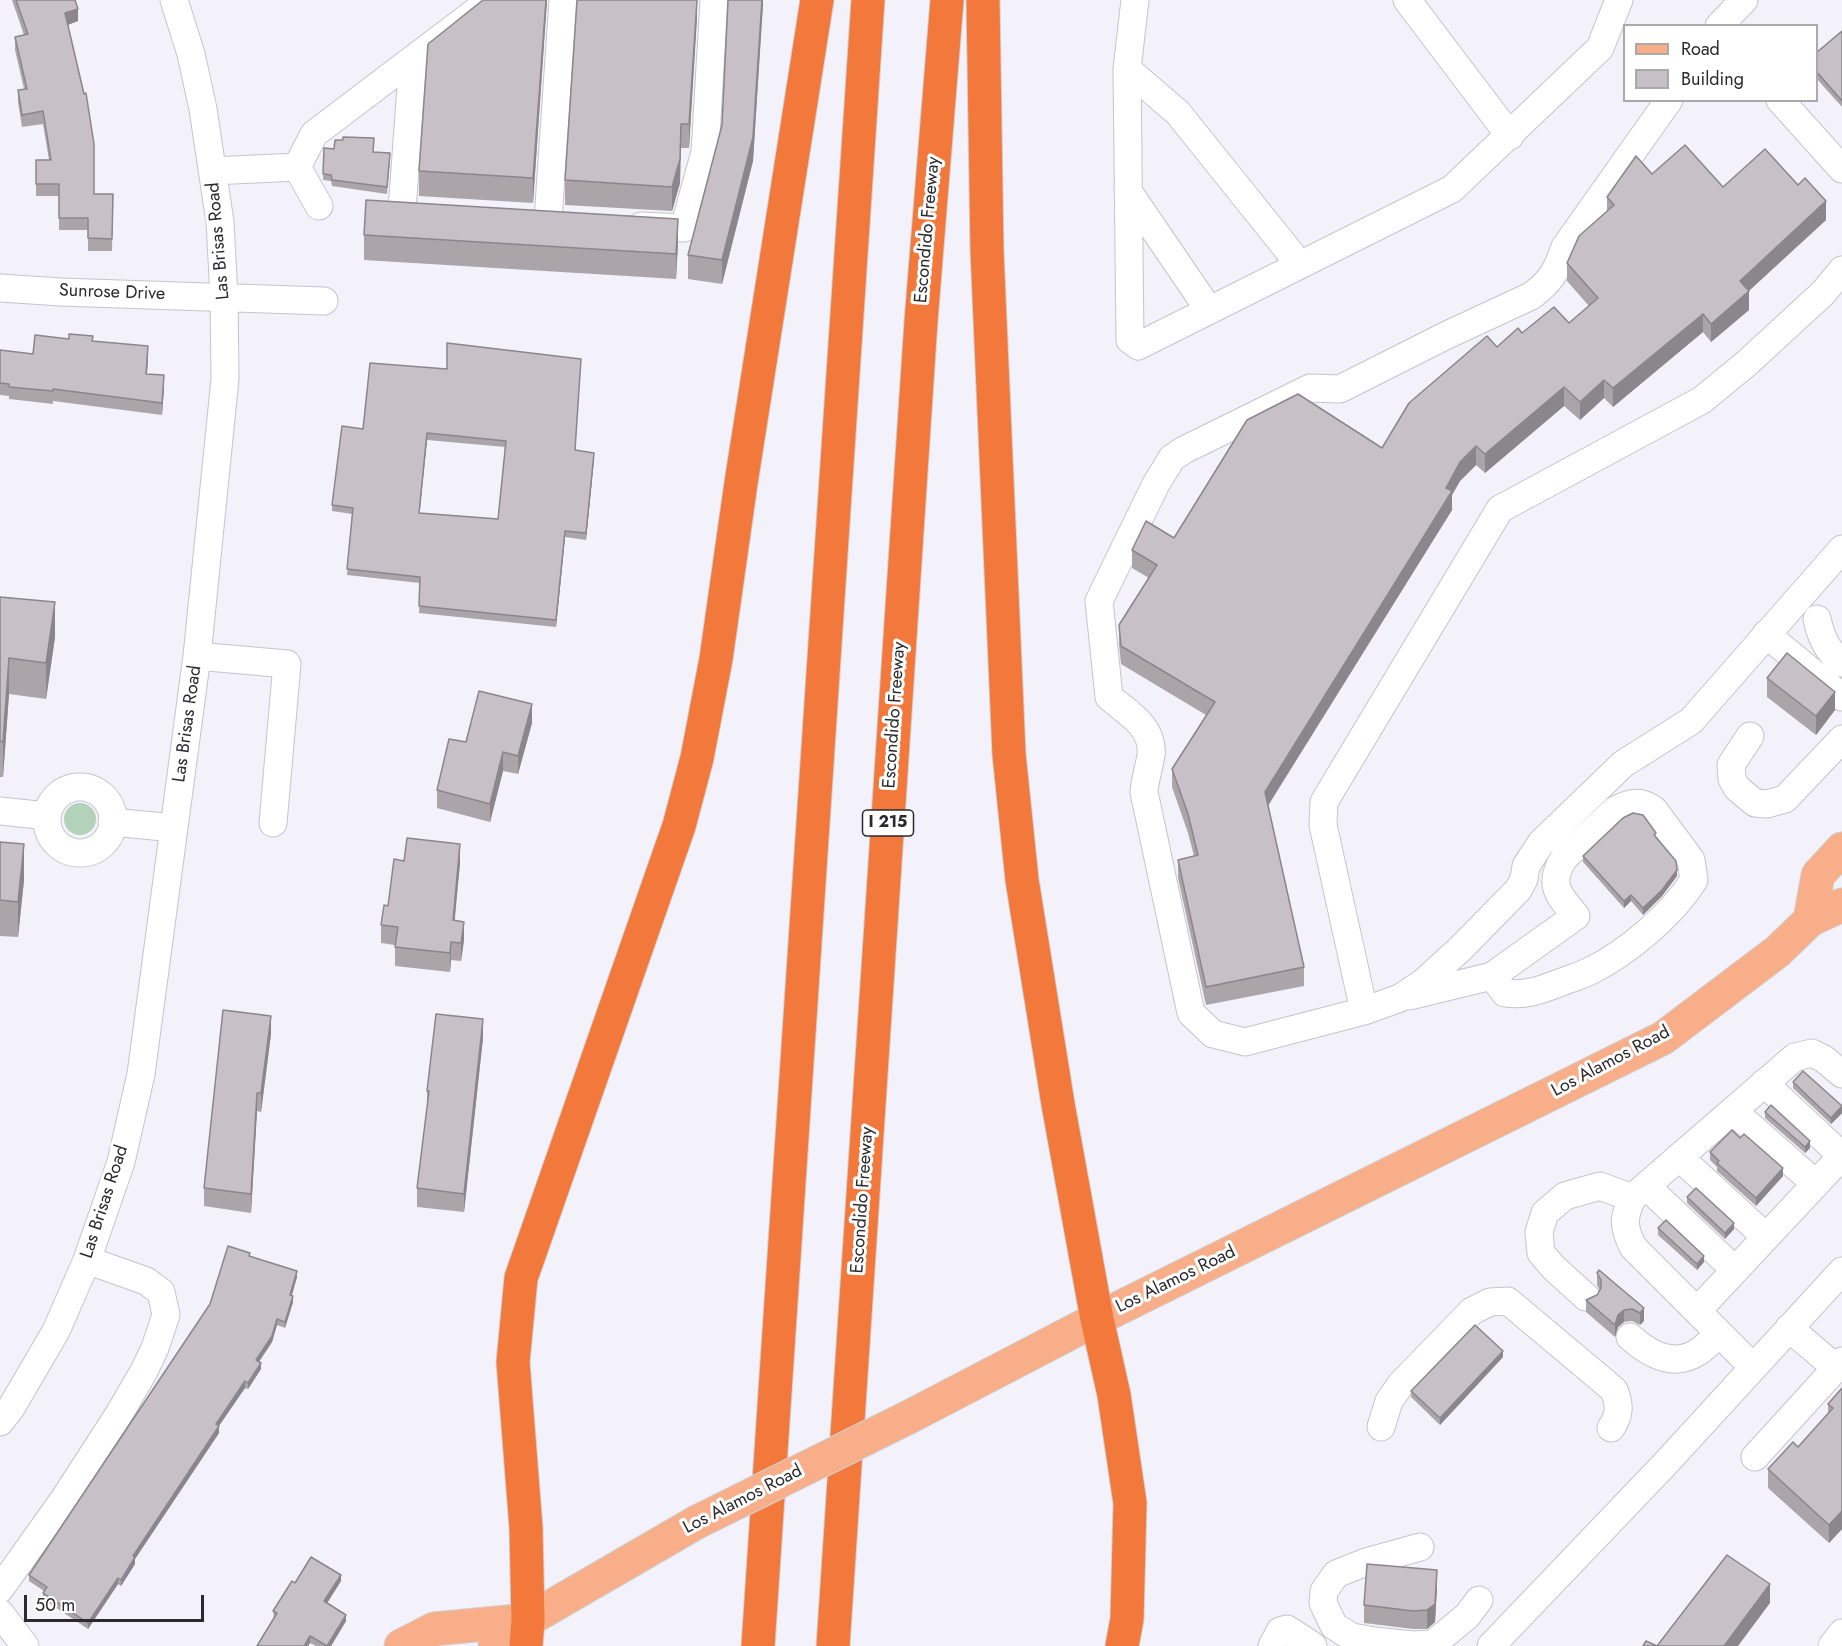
<!DOCTYPE html>
<html>
<head>
<meta charset="utf-8">
<style>
	body { margin:0 }
	#map { position:relative; width:1842px; height:1646px; overflow:hidden; background:#f3f2fb; font-family:Jost,sans-serif }
	canvas { display:block }
	.legend { position:absolute; left:1623px; top:24px; width:195px; height:78px; box-sizing:border-box; background:#fff; border:2px solid #aaaaab; margin:0; padding:8px 10px; list-style:none; font-size:18px; color:#2a2a2d }
	.legend li { display:flex; align-items:center; gap:12px; height:30px }
	.legend b { width:30px; border:2px solid #aaaaab }
	.scale { position:absolute; left:24px; top:1595px; width:180px; height:27px; box-sizing:border-box; border:3px solid #2a2a2d; border-top:0; padding-left:8px; font-size:18px; line-height:21px; white-space:nowrap; color:#2a2a2d; -webkit-text-stroke:4px #fff; paint-order:stroke }
</style>
</head>
<body>
<div id="map">
<canvas width="1842" height="1646"></canvas>
<ul class="legend">
<li><b style="height:8px;background:#f8ae89"></b>Road</li>
<li><b style="height:16px;background:#c7c0c6"></b>Building</li>
</ul>
<div class="scale">50 m</div>
</div>
<script>
const ctx = document.querySelector('canvas').getContext('2d');
ctx.lineJoin = 'round';
function paint(path, color) { ctx.fillStyle = color; ctx.fill(path, 'evenodd'); }
function strokePath(path, color, width, dash) { ctx.strokeStyle = color; ctx.lineWidth = width; ctx.lineCap = dash ? 'butt' : 'round'; ctx.setLineDash(dash || []); ctx.stroke(path); }
function label(font, color, halo, rows, align = 'center') {
  ctx.font = font + ' Jost,sans-serif'; ctx.lineWidth = 6; ctx.setLineDash([]); ctx.textBaseline = 'middle'; ctx.strokeStyle = halo; ctx.fillStyle = color; for (const [text, x, y, turn = 0] of rows) {
    ctx.save(); ctx.translate(x, y); ctx.rotate((+turn || 0) * Math.PI / 180); ctx.textAlign = isNaN(turn) ? turn : align; if (halo) ctx.strokeText(text, 0, 0); ctx.fillText(text, 0, 0); ctx.restore();
  }
}
const green = new Path2D(`
	M64 819a16 16 0 1 1 32 0a16 16 0 1 1-32 0Z`);
const minor = new Path2D(`
	M1135 0 1127 69 1130 340 1138 346 1452 189 1600 48 1619 0
	M1407 0 1510 136
	M1719 26 1744 0
	M1127 69 1178 113 1300 265
	M1780 100 1842 169
	M297 167 319 206
	M213 171 297 167 314 134 491 0
	M1128 191 1209 310
	M402 210 413 59
	M548 220 563 0
	M641 226 684 228 705 152 714 0
	M1842 270 1823 293 1747 363 1702 400 1500 509 1324 802 1323 825 1364 1011 1400 998 1424 982 1461 948 1518 890 1524 879 1526 866 1541 843 1623 764 1691 721 1842 549
	M0 288 61 292 324 301
	M1817 619C1821 637 1827 651 1842 663
	M1766 634 1842 697
	M197 656 287 664 273 823
	M1750 736 1731 765 1732 779 1737 788 1755 803 1767 804 1785 799 1842 739
	M47 820a33 33 0 1 1 66 0a33 33 0 1 1-66 0Z
	M0 811 47 816
	M112 822 174 828
	M1410 996 1492 976 1576 916C1559 895 1547 885 1564 858L1614 811C1628 803 1640 799 1654 810L1691 860 1694 880C1672 915 1627 953 1590 971 1580 976 1569 979 1559 983 1541 990 1525 996 1505 993L1492 976
	M1364 1011 1245 1042 1213 1034 1191 1013 1144 792C1145 779 1149 768 1151 755 1154 727 1128 713 1109 697L1099 601 1156 484 1172 458 1184 450 1310 388 1340 389 1445 336 1531 296C1552 281 1557 270 1565 247L1669 100
	M1764 1083 1842 1156
	M1733 1111 1816 1184
	M1679 1157 1766 1237
	M1646 1186 1735 1270
	M1586 1297 1554 1268 1541 1253 1539 1232 1545 1213 1565 1196 1600 1186 1632 1198
	M1697 1311 1842 1156
	M1789 1328 1836 1368 1842 1361
	M1630 1337C1649 1354 1673 1368 1698 1352 1706 1347 1713 1339 1719 1333
	M1753 1367 1633 1247C1623 1227 1623 1218 1632 1198L1795 1057 1812 1053 1824 1059 1842 1074
	M0 1422 11 1408 56 1331 87 1260 121 1162 141 1074 197 656 225 379 224 297 220 222 203 109 191 54 174 0
	M1381 1427 1389 1401 1401 1384 1472 1311 1490 1302 1508 1301 1614 1390C1620 1405 1620 1415 1611 1428
	M1755 1457 1836 1368
	M1420 1547 1366 1562 1336 1574 1324 1591 1323 1603 1334 1626 1352 1637 1374 1641 1413 1645 1433 1644 1467 1616 1479 1600
	M0 1589 64 1499 119 1414 144 1371 155 1348 166 1315 161 1292 146 1281 87 1260
	M0 1613 25 1646
	M1272 1646 1280 1631 1287 1629 1313 1646
	M1491 1646 1665 1464 1842 1271
	M1832 1646 1842 1633`);
const major = new Path2D(`
	M1810 920 1818 875 1842 849
	M909 1417 1097 1319 1663 1038 1778 951 1810 920 1842 905
	M401 1646 434 1629 528 1620
	M495 1646 528 1620 697 1522`);
const highway = new Path2D(`
	M983 0 987 251 1009 754 1022 880 1058 1104 1097 1319 1114 1395 1130 1503 1127 1619 1122 1646
	M526 1646 528 1620 526 1528 513 1362 521 1278 679 826 697 758 716 659 741 483 817 0
	M758 1646 868 0
	M833 1646 921 321 947 0`);
const majorBridge = new Path2D(`
	M697 1522 909 1417`);
const wall = new Path2D(`
	M12 0H75L78 21 67 25 94 194H113L112 251H88V230H59V196H36V160H49L43 124 22 127 18 102V90L24 89 15 50V37L24 35Z
	M547 0 533 203 419 196V171Z
	M763 0 753 161 722 284 688 279V255L722 125Z
	M697 17 689 148H681L680 183 672 211 565 205V180Z
	M1842 31V107L1816 78V53Z
	M343 140 390 160 387 194 332 186 331 181 323 180 324 148 334 149Z
	M1652 174 1723 187 1826 220 1749 291V310L1711 342 1703 332 1613 407 1604 398 1580 420 1564 406 1485 473 1476 465 1460 481 1452 495V510L1268 806 1304 967V986L1206 1005 1178 878V860L1194 856 1188 833 1172 787V769L1206 715 1121 664 1119 644V625L1149 578 1132 568V550L1174 538 1382 448 1497 347 1522 333 1569 323 1589 306 1567 281V263L1607 212V197Z
	M364 235 678 243 676 279 364 260Z
	M93 341 148 359 147 374 164 388 162 415 53 401V404L9 399V396L0 395V350L33 354Z
	M370 363 576 450 594 459 586 540 565 537 556 627 419 613 420 583 347 575 352 514 332 511V505L363 429ZM427 440 505 447 498 519 419 513Z
	M0 597 55 637 46 699 9 694 3 777H0Z
	M1767 678 1835 710 1816 735 1767 697Z
	M532 723 518 774 503 771 490 822 437 808V790L466 742Z
	M1656 838 1677 876 1662 896 1643 915 1631 901 1624 908 1583 862V856Z
	M0 842 24 880 18 937 0 936Z
	M404 861 460 863 454 921 464 940 461 961 451 960 450 972 395 966V945L381 943V925Z
	M271 1034 261 1112 257 1111 251 1213 204 1206V1188Z
	M483 1038 464 1212 417 1207V1188L427 1109V1091Z
	M1793 1082 1842 1106V1113L1831 1124 1793 1088Z
	M1765 1112 1810 1148 1805 1153 1765 1118Z
	M1710 1152 1783 1176 1756 1206 1717 1171V1167L1710 1160Z
	M1687 1197 1734 1229 1725 1239 1687 1203Z
	M1658 1228 1704 1262 1697 1270 1658 1235Z
	M250 1257 297 1277 292 1295 293 1302 285 1328 277 1325 272 1342 259 1362 261 1369 248 1389 245 1388 219 1426V1433L135 1559V1564L121 1586 118 1584 88 1629 43 1599V1593L44 1591 29 1581V1575Z
	M1597 1273 1644 1308V1321L1640 1325 1632 1321 1624 1322 1618 1327 1615 1337 1586 1312V1300L1597 1295 1600 1291 1597 1285Z
	M1503 1357 1440 1425 1411 1397V1391Z
	M1842 1388V1529L1829 1543 1768 1488V1469L1798 1447 1828 1413V1404Z
	M341 1581 327 1603 346 1621 331 1646H316L310 1643 308 1646H257L274 1618 273 1611 295 1583Z
	M1437 1588 1435 1622 1427 1629H1413L1364 1623V1605Z`);
const shadedWall = new Path2D(`
	M546 0H547L533 203V178Z
	M697 0V17L689 148V124Z
	M762 0H763V5L753 161 722 284V260Z
	M78 9V21L65 26V13Z
	M681 124 680 183 672 211V187Z
	M1826 201V220L1742 297 1749 291V310L1711 342V324L1740 281Z
	M678 219V243L676 279V254Z
	M1703 314V332L1613 407V388Z
	M148 346V359L146 386V374Z
	M164 375V388L162 415V403Z
	M1604 380V398L1580 420V402Z
	M1564 387V406L1485 473V454Z
	M427 433V440L419 519V513Z
	M1476 446V465L1460 481 1452 495V510L1265 810V792L1446 488 1460 462Z
	M594 453V459L586 540V533Z
	M565 531V537L556 627V620Z
	M55 602V637L46 699V663Z
	M9 658V694L3 777V742Z
	M1835 692V710L1816 735V716Z
	M532 704V723L518 774V756Z
	M503 752V771L490 822V804Z
	M24 844V880L18 937V902Z
	M460 844V863L453 939V920Z
	M1677 870V876L1662 896 1643 915V908Z
	M1631 895V901L1624 908V901Z
	M464 922V940L461 961V943Z
	M451 942V960L450 972V953Z
	M271 1016V1034L261 1112V1093Z
	M483 1019V1038L464 1212V1194Z
	M257 1093V1111L251 1213V1194Z
	M1842 1106V1113L1831 1124V1118Z
	M1810 1141V1148L1805 1153V1147Z
	M1783 1168V1176L1756 1206V1198Z
	M1734 1223V1229L1725 1239V1233Z
	M1704 1256V1262L1697 1270V1264Z
	M297 1271V1277L290 1301V1295Z
	M293 1296V1302L285 1328V1322Z
	M1644 1308V1321L1640 1325V1313Z
	M1624 1310V1322L1618 1327 1615 1337V1325L1618 1315Z
	M277 1319V1325L272 1342 256 1366V1360Z
	M1503 1351V1357L1440 1425V1418Z
	M261 1363V1369L248 1389V1383Z
	M245 1381V1388L216 1430V1424Z
	M219 1426V1433L135 1559V1564L121 1586V1580L133 1556Z
	M1842 1511V1529L1829 1543V1525Z
	M1437 1570V1588L1435 1622 1427 1629V1610Z
	M341 1575V1581L324 1608V1601Z
	M118 1578V1584L88 1629V1623Z
	M1770 1584V1603L1738 1646H1724Z
	M346 1615V1621L331 1646H327Z
	M310 1636V1643L308 1646H304Z`);
const building = new Path2D(`
	M16 0H75L78 9 65 13 84 94 86 93 94 144V194H113L112 239 88 238V218H59V184H36V160H51L43 111 22 115 18 90 27 89 15 37 28 34Z
	M483 0H546L533 178 419 171 428 44Z
	M577 0H697L689 124H681L680 159 672 187 565 180Z
	M728 0H762L753 137 722 260 688 255 722 125Z
	M1842 31V101L1816 71V53Z
	M343 137 374 138 373 152 390 153 387 187 332 180 331 175 323 174 324 148 334 149 335 140H343Z
	M1685 145 1723 187 1765 149 1798 185 1805 178 1826 201 1740 281 1749 291 1711 324 1703 314 1613 388 1604 380 1580 402 1564 387 1485 454 1476 446 1460 462 1446 488 1452 491 1265 792 1304 967 1206 987 1178 860 1198 855 1188 814 1172 769 1215 702 1121 646 1119 625 1157 565 1132 550 1146 521 1174 538 1247 420 1298 394 1382 448 1409 403 1487 336 1497 347 1518 328 1522 333 1554 307 1569 323 1598 298 1567 263 1579 236 1614 205 1607 197 1636 156 1652 174Z
	M366 200 678 219 676 254 364 235Z
	M69 334 93 336 92 341 148 346 146 374 164 375 162 403 53 389V391L9 387V384L0 383V350L33 354 35 335 69 339Z
	M447 343 581 359 575 450 594 453 586 533 565 531 556 620 419 606 420 577 347 569 353 508 332 505 342 426 363 429 370 363 447 369ZM427 433 506 441 498 519 419 513Z
	M0 597 55 602 46 663 9 658 3 742 0 741Z
	M1787 653 1835 692 1816 716 1767 678Z
	M479 691 532 704 518 756 503 752 490 804 437 790 449 739 466 742Z
	M1633 813 1643 815 1656 833 1654 835 1676 861 1677 870 1662 890 1643 908 1631 895 1624 901 1583 856 1623 818Z
	M407 838 460 844 453 920 464 922 461 943 451 942 450 953 395 947 398 927 381 925 384 905 388 906 394 859 404 861Z
	M0 842 24 844 18 902 0 900Z
	M223 1010 271 1016 261 1093H257L251 1194 204 1188Z
	M436 1014 483 1019 464 1194 417 1188 429 1091H427Z
	M1803 1071 1842 1106 1831 1118 1793 1082Z
	M1771 1105 1810 1141 1805 1147 1765 1112Z
	M1732 1130 1740 1138 1744 1134 1783 1168 1756 1198 1717 1163 1719 1161 1710 1152Z
	M1696 1188 1734 1223 1725 1233 1687 1197Z
	M1666 1220 1704 1256 1697 1264 1658 1228Z
	M228 1246 250 1253 249 1256 297 1271 290 1295 293 1296 285 1322 277 1319 272 1336 256 1360 261 1363 248 1383 245 1381 216 1424 219 1426 133 1556 135 1557 121 1580 118 1578 88 1623 43 1593 47 1587 29 1575 210 1304Z
	M1599 1270 1644 1308 1640 1313 1632 1309 1624 1310 1618 1315 1615 1325 1586 1300 1597 1295 1601 1288V1280L1597 1273Z
	M1475 1325 1503 1351 1440 1418 1411 1391Z
	M1842 1388V1511L1829 1525 1768 1469 1793 1442 1798 1447 1833 1408 1828 1404Z
	M1727 1555 1770 1584 1724 1646H1643L1646 1641 1657 1646Z
	M311 1557 341 1575 324 1601 346 1615 327 1646 310 1636 304 1646H257L277 1613 273 1611 292 1581 295 1583Z
	M1367 1564 1437 1570 1435 1604 1427 1610 1413 1611 1364 1605Z`);
const shields = [
	[888,823,51]
];
const shieldNames = [
	["I 215",888,823]
];
const streetNames = [
	["Escondido Freeway",928,230,-85],
	["Las Brisas Road",219,241,-95],
	["Sunrose Drive",112,293,2],
	["Escondido Freeway",895,715,-86],
	["Las Brisas Road",188,724,-82],
	["Los Alamos Road",1611,1062,-28],
	["Escondido Freeway",863,1200,-86],
	["Las Brisas Road",105,1202,-72],
	["Los Alamos Road",1176,1280,-26],
	["Los Alamos Road",743,1500,-27]
];
paint(green, '#b3d2ba');
strokePath(minor, '#c4c4cc', 29);
strokePath(major, '#d0d0d1', 35);
strokePath(highway, '#d0d0d1', 35);
strokePath(minor, '#fff', 27);
strokePath(major, '#f8ae89', 33);
strokePath(highway, '#f3783b', 33);
strokePath(majorBridge, '#d0d0d1', 35, []);
strokePath(majorBridge, '#f8ae89', 33);
paint(wall, '#aba5aa');
paint(shadedWall, '#8b868b');
paint(building, '#c7c0c6');
strokePath(building, '#8b868b', 1.5);
for (const [x, y, w] of shields) { const box = new Path2D(); box.roundRect(x - w / 2, y - 13, w, 26, 4.5); ctx.fillStyle = '#fff'; ctx.fill(box); strokePath(box, '#2a2a2d', 1.5); }
label('bold 16px', '#2a2a2d', null, shieldNames);
label('18px', '#2a2a2d', '#fff', streetNames);
</script>
</body>
</html>
